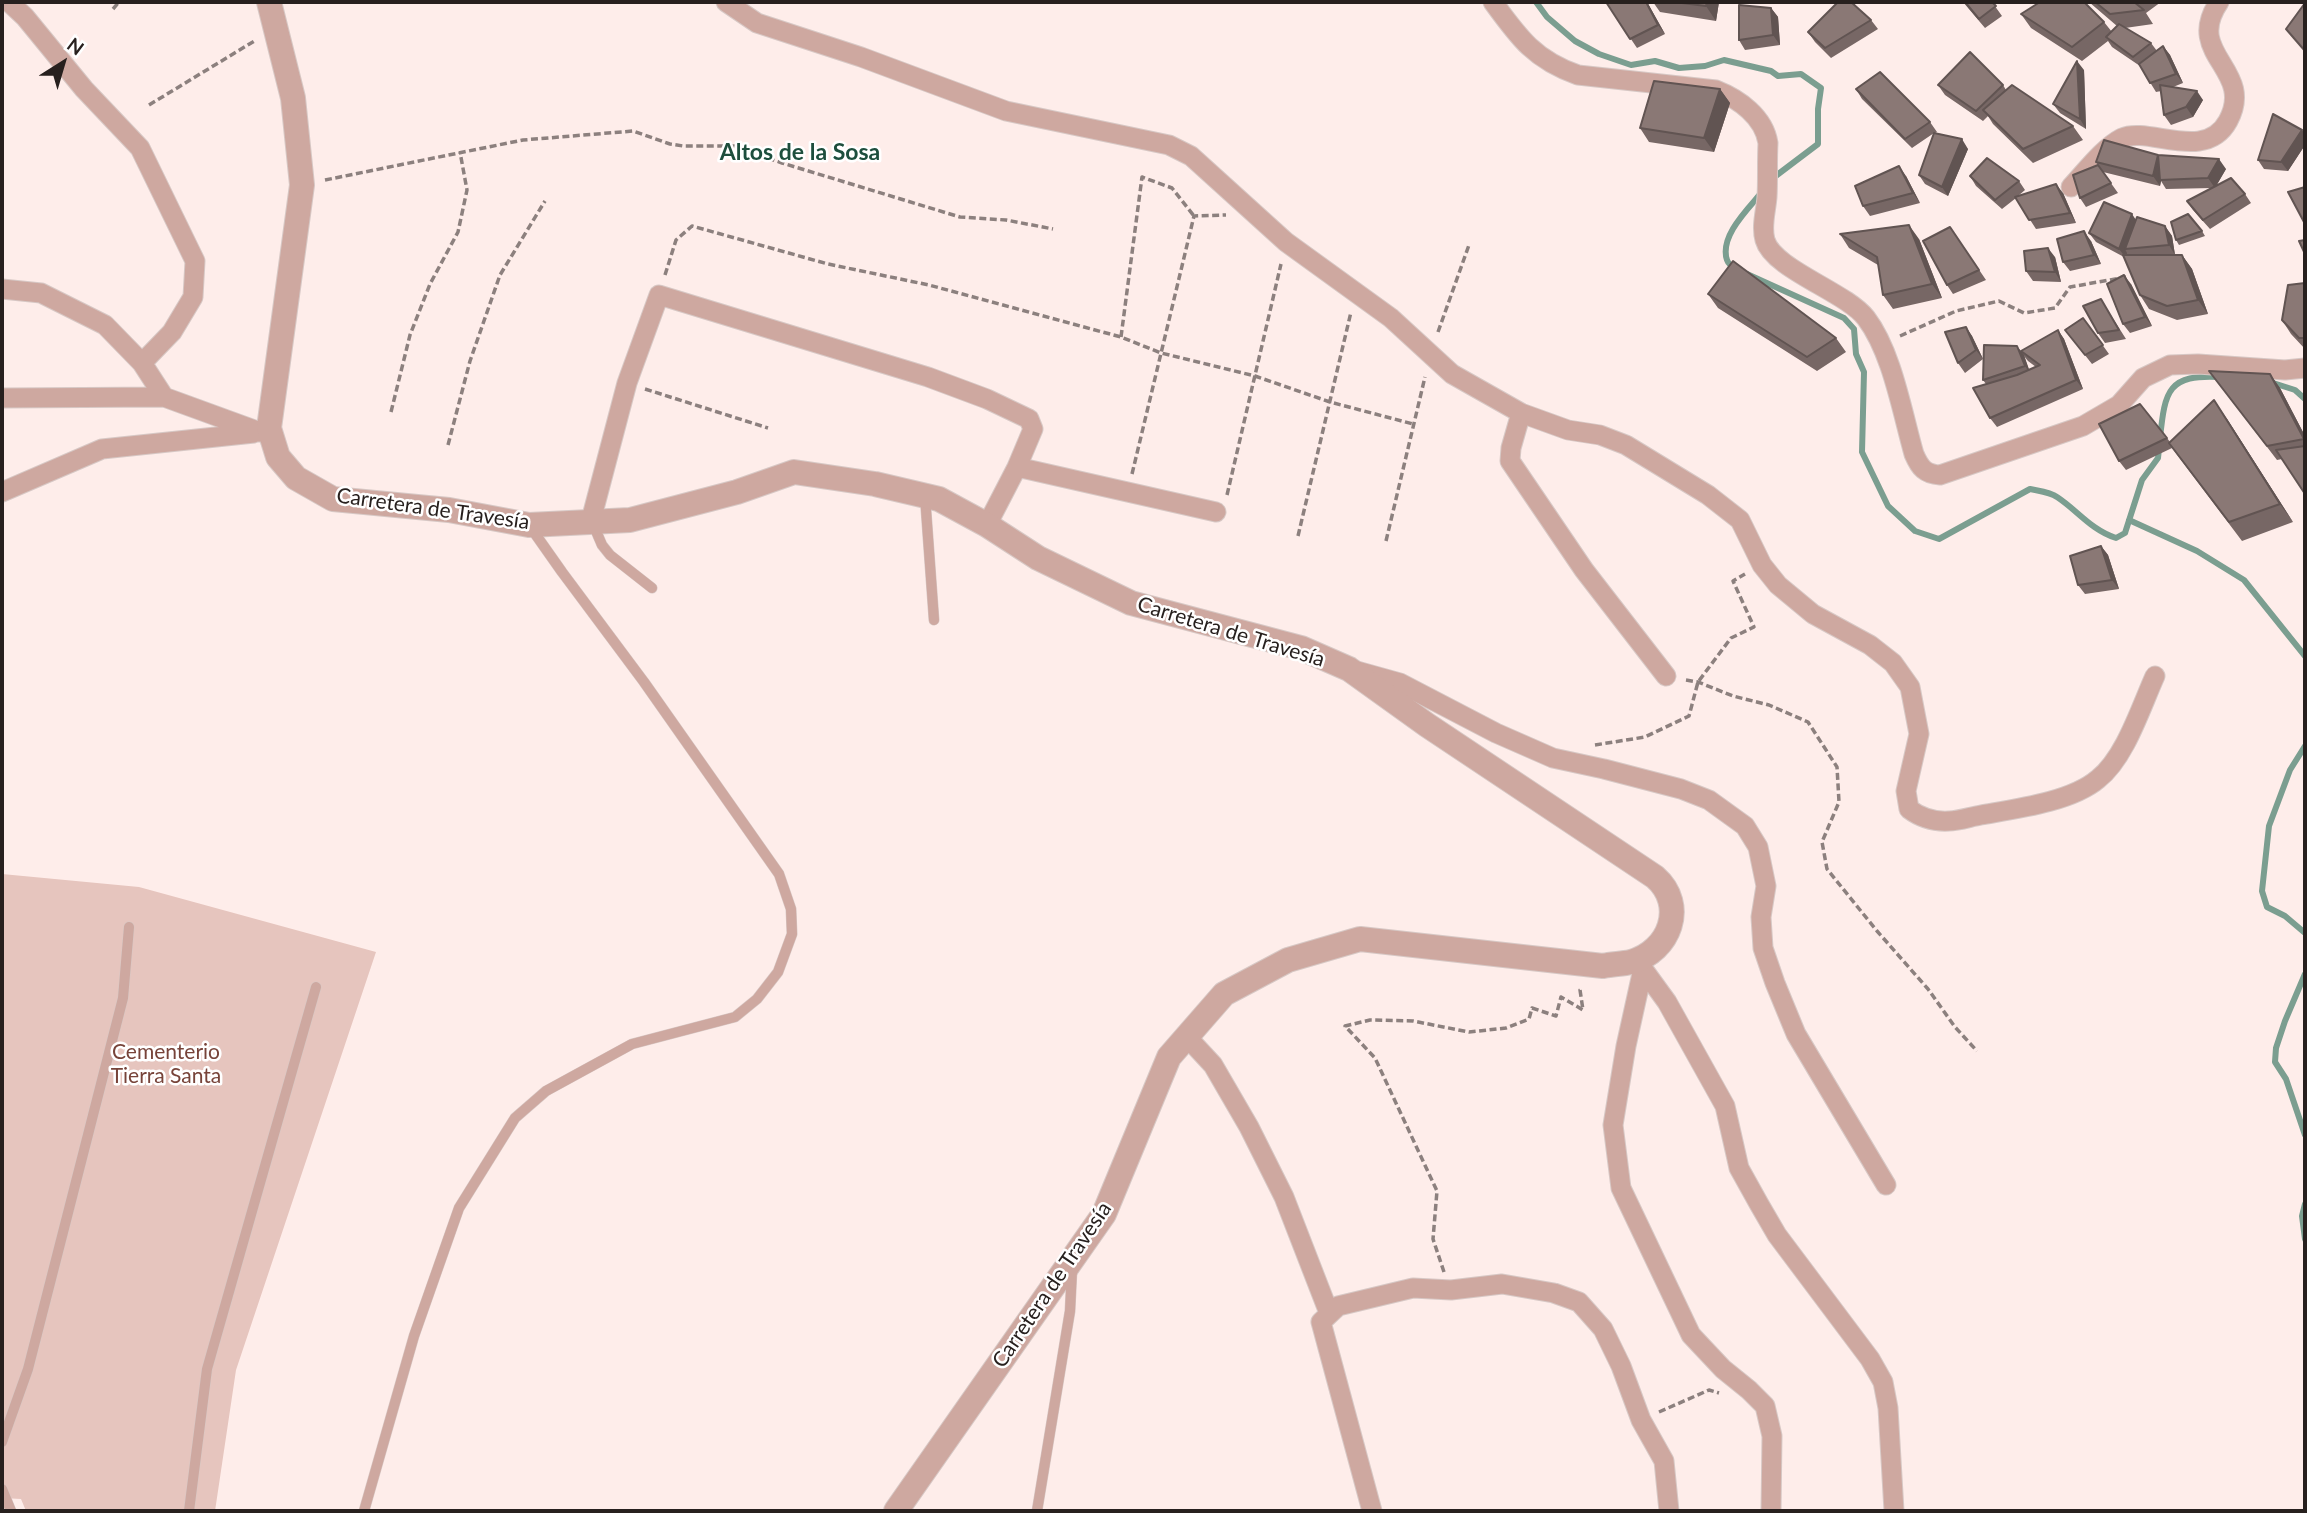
<!DOCTYPE html>
<html>
<head>
<meta charset="utf-8">
<style>
	body { margin:0 }
	#map { position:relative; width:2307px; height:1513px; overflow:hidden; background:#feedea; font-family:Lato,sans-serif }
	canvas { display:block }
	.frame { position:absolute; inset:0; border:4px solid #27201e; pointer-events:none }
	.north { position:absolute; left:28px; top:28px; width:70px; height:70px; -webkit-text-stroke:5px #fff; paint-order:stroke; rotate:37deg; font-size:19px; font-weight:700; line-height:28px; text-align:center; color:#27201e }
	.north::after { content:''; display:block; margin:auto; width:24px; height:32px; background:#27201e; clip-path:polygon(50% 0,100% 100%,50% 72%,0 100%) }
</style>
</head>
<body>
<div id="map">
<canvas width="2307" height="1513"></canvas>
<div class="frame"></div>
<div class="north">N</div>
</div>
<script>
const ctx = document.querySelector('canvas').getContext('2d');
ctx.lineJoin = 'round';
function paint(path, color) { ctx.fillStyle = color; ctx.fill(path, 'evenodd'); }
function strokePath(path, color, width, dash) { ctx.strokeStyle = color; ctx.lineWidth = width; ctx.lineCap = dash ? 'butt' : 'round'; ctx.setLineDash(dash || []); ctx.stroke(path); }
function label(font, color, halo, rows, align = 'center') {
  ctx.font = font + ' Lato,sans-serif'; ctx.lineWidth = 5; ctx.setLineDash([]); ctx.textBaseline = 'middle'; ctx.strokeStyle = halo; ctx.fillStyle = color; for (const [text, x, y, turn = 0] of rows) {
    ctx.save(); ctx.translate(x, y); ctx.rotate((+turn || 0) * Math.PI / 180); ctx.textAlign = isNaN(turn) ? turn : align; if (halo) ctx.strokeText(text, 0, 0); ctx.fillText(text, 0, 0); ctx.restore();
  }
}
const green = new Path2D(`
	M2 874 139 887 376 952 236 1370 215 1511H26L21 1499 2 1498Z`);
const stream = new Path2D(`
	M1536 2 1547 17 1575 41 1599 54 1631 65 1655 61 1679 68 1705 66 1724 60 1771 71 1778 76 1801 74 1821 88 1818 109V144L1773 178
	M1734 269C1732 266 1728 264 1727 260 1719 236 1749 208 1762 192
	M1747 274 1844 318 1854 329 1856 354 1864 372 1862 452 1888 506 1915 531 1939 539 2030 489C2039 491 2050 492 2057 497 2077 510 2091 530 2116 538L2125 533 2142 480 2158 458 2159 449
	M2270 382 2295 390 2305 399
	M2160 438C2165 390 2168 374 2221 377
	M2129 520 2197 551 2244 580 2305 656
	M2305 746 2290 770 2269 826 2262 891 2267 907 2285 916 2305 933
	M2305 974 2285 1021 2276 1048 2275 1062 2286 1079 2305 1135
	M2305 1204 2302 1216 2305 1239`);
const path = new Path2D(`
	M113 9 119 2
	M149 105 256 40
	M325 180 523 140 633 131 670 144 683 146H734L782 163 960 217 1006 220 1053 229
	M665 275 676 240 692 226 828 264 929 285 1121 337 1161 353 1255 376 1330 402 1413 424
	M1438 332 1469 245
	M1900 336 1956 311 1999 301 2024 313 2055 308 2070 287 2126 277
	M1121 337 1142 177 1172 188 1194 216
	M645 389 768 428
	M391 412 410 335 430 284 458 232 467 190 460 152
	M448 445 470 361 500 275 545 201
	M1132 474 1194 216 1226 215
	M1227 495 1281 264
	M1298 536 1351 312
	M1386 541 1425 377
	M1686 680 1698 682 1733 696 1769 705 1808 722 1837 767 1839 802 1822 842 1827 869 1877 931 1928 989 1955 1027 1977 1051
	M1595 745 1645 737 1689 716 1698 682 1731 638 1754 627 1733 581 1745 574
	M1444 1272 1433 1239 1437 1191 1375 1058 1345 1026 1370 1020 1413 1021 1469 1032 1506 1028 1529 1019 1532 1008 1556 1016 1561 997 1583 1010 1580 990 1583 988
	M1659 1412 1709 1390 1719 1393`);
const service = new Path2D(`
	M925 496 934 620
	M593 524 602 545 610 555 652 588
	M2 1442 28 1369 123 998 129 927
	M2 1489 11 1511
	M189 1511 207 1369 316 987
	M364 1511 414 1336 459 1208 515 1118 546 1091 632 1044 735 1017 757 999 778 972 792 934 791 909 779 874 644 682 562 572 531 528
	M1037 1511 1070 1311 1072 1270`);
const minor = new Path2D(`
	M9 2 25 17 84 89 140 148 195 261 193 297 172 332 142 363
	M726 2 757 23 861 57 1006 111 1169 145 1191 156 1286 242 1391 318 1452 374 1521 413 1568 430 1600 435 1626 445 1708 495 1740 520 1762 565 1778 585 1813 614 1870 645 1893 663 1910 687 1919 734 1906 791 1909 809C1921 818 1933 822 1949 821 1959 821 1970 817 1981 815 2015 809 2071 802 2098 779 2125 758 2141 707 2155 676
	M1493 2C1519 38 1535 60 1578 75L1716 90C1739 99 1764 117 1768 143 1767 161 1768 180 1767 197 1766 211 1761 226 1765 240 1773 269 1846 292 1866 318 1892 352 1902 412 1914 454 1920 468 1925 474 1940 475L2083 426 2119 405 2143 378 2170 365 2198 364 2285 370 2305 368
	M2071 187C2086 171 2103 148 2122 138 2149 126 2205 163 2228 121 2256 69 2183 55 2219 2
	M2 289 41 293 105 325 142 363 164 397
	M2 398 164 397 260 432 269 428
	M1521 413 1511 448 1510 461 1584 570 1666 676
	M1017 467 1216 512
	M2 492 102 449 254 433
	M591 520 627 383 659 295 928 377 987 399 1029 419 1033 429 1017 467 987 525
	M1357 671 1400 683 1496 733 1553 758 1604 769 1681 789 1709 800 1745 826 1758 847 1766 886 1761 917 1763 948 1775 983 1796 1034 1886 1185
	M1632 962 1643 969 1667 1002 1725 1106 1739 1168 1759 1204 1777 1235 1870 1359 1883 1382 1888 1408 1894 1511
	M1643 969 1626 1046 1613 1125 1621 1188 1691 1335 1723 1369 1749 1390 1765 1406 1772 1436 1771 1511
	M1187 1037 1213 1065 1249 1127 1284 1197 1329 1313
	M1372 1511 1321 1322 1338 1306 1413 1288 1451 1290 1502 1284 1554 1293 1579 1302 1603 1329 1621 1366 1641 1420 1664 1461 1669 1511`);
const tertiary = new Path2D(`
	M269 2 293 98 302 185 269 428 278 457 296 478 333 499 449 510 529 525 630 520 737 492 794 472 875 484 939 499 987 525 1038 558 1131 603 1301 648 1349 669 1427 725 1655 877C1687 905 1670 951 1631 962 1622 964 1612 964 1603 966L1360 939 1288 960 1224 994 1169 1057 1104 1214 896 1511`);
const wall = new Path2D(`
	M1606 2H1647L1665 34 1637 48Z
	M1653 2H1719L1716 21 1660 12Z
	M1963 2H1992L2002 16 1985 28Z
	M2089 2H2161L2146 13 2153 24 2125 28 2151 43 2157 51 2163 46 2170 55 2183 83 2173 87 2203 100 2193 117 2171 125 2164 115 2161 91 2156 92 2140 66 2112 47 2108 41 2082 61 2031 28 2021 14 2104 22 2112 32 2117 26Z
	M1771 8 1778 17 1780 45 1745 50 1739 40Z
	M1871 20 1878 29 1831 58 1815 42 1808 32Z
	M2084 70 2086 129 2060 113 2053 104Z
	M1938 85H2003L2006 90 2073 126 2083 140 2033 163 1993 124 1988 116 1983 121 1945 95Z
	M1720 89 1730 103 1714 152 1649 142 1640 128Z
	M1856 89 1930 122 1937 132 1935 133 1968 149 1948 196 1925 184 1919 175 1934 133 1912 148 1862 99Z
	M2302 130 2305 134V145L2288 171 2264 169 2258 160Z
	M2158 155 2226 169 2216 186 2245 194 2251 203 2210 229 2193 210 2187 201 2212 188 2166 189 2161 181 2160 186 2103 172 2118 193 2086 207 2080 198 2098 165 2096 162Z
	M1906 176 1920 203 1870 216 1863 206Z
	M1970 176 2019 181 2025 190 2018 196 2063 193 2076 223 2036 229 2016 198 2002 209 1976 186Z
	M2136 220 2165 226 2172 236 2175 255H2182L2192 269 2208 314 2177 320 2149 309 2140 295 2124 257 2096 242 2089 233Z
	M1950 227 1986 280 1953 294 1947 285Z
	M2202 231 2205 236 2179 245 2176 240Z
	M1840 234 1919 239 1942 298 1893 309 1883 295 1878 265 1849 248Z
	M2091 241 2101 264 2070 271 2063 262Z
	M2055 257 2061 282 2033 281 2026 271Z
	M2305 283V349L2291 334 2282 320Z
	M2131 284 2152 326 2130 333 2123 324Z
	M1708 294 1836 338 1846 352 1817 371 1718 308Z
	M2107 309 2126 339 2105 343 2098 333Z
	M2083 318 2109 354 2092 364 2065 330Z
	M1966 327 1972 336 1983 359 1965 373 1958 363Z
	M2058 330 2064 339 2083 389 1997 427 1990 418 1986 384 1983 380 2021 351ZM2024 356 2028 361 2036 367 2029 370Z
	M2209 371 2270 374 2280 388 2305 436V494L2282 459 2277 460Z
	M2227 419 2293 522 2242 541 2172 448 2126 470 2119 461 2167 438 2170 442Z
	M2101 546 2108 555 2119 589 2085 594 2078 585Z`);
const shadedWall = new Path2D(`
	M1646 2H1647L1665 34 1658 25Z
	M1707 2H1719L1716 21 1706 6Z
	M1771 8 1778 17 1780 45 1773 35Z
	M2163 46 2170 55 2183 83 2176 74Z
	M2077 61 2084 70 2086 129 2080 119Z
	M1720 89 1730 103 1714 152 1704 138Z
	M2197 91 2203 100 2193 117 2186 107Z
	M2302 130 2305 134V145L2288 171 2281 162Z
	M1962 139 1968 149 1948 196 1942 187Z
	M2158 155 2160 180 2161 181 2160 186 2153 176Z
	M2219 159 2226 169 2215 188 2208 178Z
	M1899 166 1906 176 1920 203 1913 193Z
	M2056 184 2063 193 2076 223 2070 213Z
	M2132 214 2138 223 2125 249 2127 253 2126 258 2119 249Z
	M1909 225 1919 239 1942 298 1932 284Z
	M2165 226 2172 236 2175 255 2169 245Z
	M2084 231 2091 241 2101 264 2094 255Z
	M2048 248 2055 257 2061 282 2055 272Z
	M2182 255 2192 269 2208 314 2198 300Z
	M2124 275 2131 284 2152 326 2145 317Z
	M1966 327 1972 336 1983 359 1976 350Z
	M2058 330 2064 339 2083 389 2076 380Z
	M2017 346 2024 355 2031 375 2025 366Z
	M2270 374 2280 388 2305 436V440Z
	M2214 400 2227 419 2293 522 2280 504Z
	M2101 546 2108 555 2119 589 2112 580Z`);
const building = new Path2D(`
	M1606 2H1646L1658 25 1630 39Z
	M1674 2H1707L1706 6Z
	M1838 2H1851L1871 20 1825 48 1808 32Z
	M1965 2H1992L1996 6 1979 19Z
	M2040 2H2084L2104 22 2072 47 2021 14Z
	M2095 2H2134L2144 10 2110 14Z
	M2305 3V51L2286 29Z
	M1739 5 1771 8 1773 35 1739 40Z
	M2119 24 2151 43 2133 57 2106 37Z
	M2163 46 2176 74 2150 83 2139 64Z
	M1970 52 2003 85 1976 111 1938 85Z
	M2077 61 2080 119 2053 104Z
	M1880 72 1930 122 1905 139 1856 89Z
	M1654 81 1720 89 1704 138 1640 128Z
	M2012 85 2073 126 2023 149 1983 110Z
	M2160 85 2197 91 2186 107 2164 115Z
	M2273 114 2302 130 2281 162 2258 160Z
	M1934 133 1962 139 1942 187 1919 175Z
	M2104 140 2158 155 2153 176 2096 162Z
	M2158 155 2219 159 2208 178 2160 180Z
	M1987 158 2019 181 1995 200 1970 176Z
	M2098 165 2111 183 2080 198 2073 175Z
	M1899 166 1913 193 1863 206 1855 186Z
	M2231 178 2245 194 2203 220 2187 201Z
	M2056 184 2070 213 2029 220 2015 197Z
	M2305 187V224L2288 192Z
	M2104 202 2132 214 2119 249 2089 233Z
	M2188 214 2202 231 2176 240 2171 222Z
	M2137 217 2165 226 2169 245 2125 249Z
	M1909 225 1932 284 1883 295 1877 257 1840 234Z
	M1950 227 1979 270 1947 285 1923 241Z
	M2084 231 2094 255 2063 262 2057 239Z
	M2305 240V254L2299 241Z
	M2048 248 2055 272 2026 271 2024 251Z
	M2123 255H2182L2198 300 2167 306 2140 295Z
	M1733 261 1836 338 1807 357 1708 294Z
	M2124 275 2145 317 2123 324 2107 284Z
	M2305 283V338H2299L2282 320 2288 285Z
	M2101 299 2119 330 2098 333 2083 306Z
	M2083 318 2103 345 2085 355 2065 330Z
	M1966 327 1976 350 1958 363 1945 332Z
	M2058 330 2076 380 1990 418 1973 388 2017 375 2040 365 2021 351Z
	M1984 345 2017 346 2025 366 1983 380Z
	M2209 371 2270 374 2304 439 2267 446Z
	M2214 400 2280 504 2229 522 2169 443Z
	M2140 404 2167 438 2119 461 2099 424Z
	M2305 446V494L2276 450Z
	M2101 546 2112 580 2078 585 2070 556Z`);
const streetNames = [
	["Carretera de Travesía",433,509,8],
	["Carretera de Travesía",1231,632,17],
	["Carretera de Travesía",1052,1285,-56]
];
const parkNames = [
	["Cementerio",166,1052],
	["Tierra Santa",166,1076]
];
const neighbourhoodNames = [
	["Altos de la Sosa",800,153]
];
paint(green, '#e6c5be');
strokePath(stream, '#7b9e90', 6);
strokePath(service, '#d7c8c5', 11);
strokePath(minor, '#d7c8c5', 21);
strokePath(tertiary, '#d7c8c5', 26);
strokePath(path, '#8c807e', 3.5, [7, 3.5]);
strokePath(service, '#cea8a0', 10);
strokePath(minor, '#cea8a0', 19);
strokePath(tertiary, '#cea8a0', 24);
paint(wall, '#776765');
paint(shadedWall, '#615452');
paint(building, '#8a7875');
strokePath(building, '#615452', 2);
label('21px', '#27201e', '#fff', streetNames);
label('21px', '#774339', '#fff', parkNames);
label('bold 23px', '#1d4e3d', '#fff', neighbourhoodNames);
</script>
</body>
</html>
